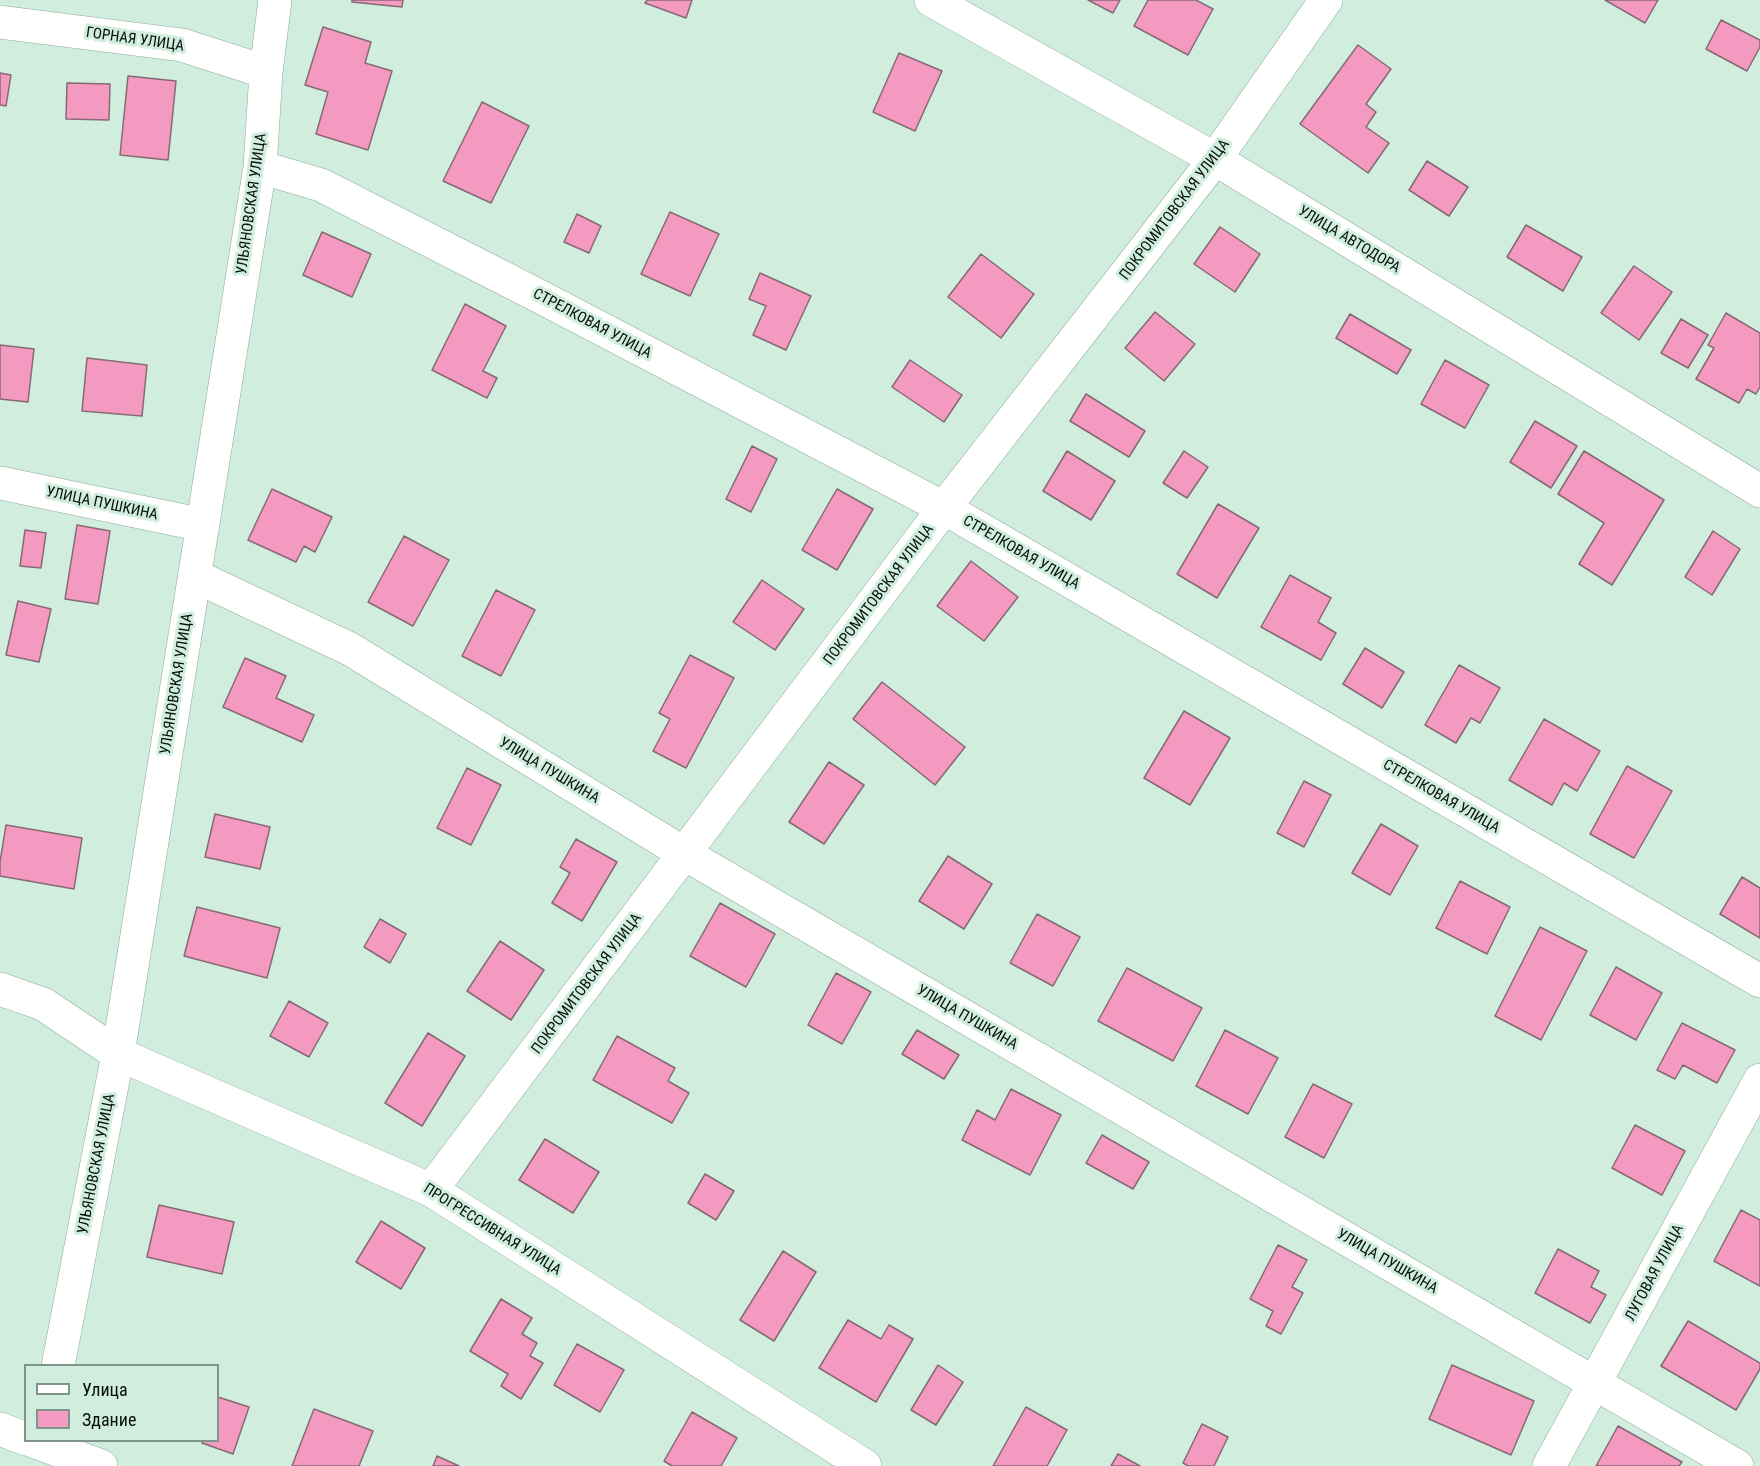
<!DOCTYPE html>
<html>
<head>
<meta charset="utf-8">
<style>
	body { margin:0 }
	#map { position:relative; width:1760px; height:1466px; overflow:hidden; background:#d0edde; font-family:"Roboto Condensed",sans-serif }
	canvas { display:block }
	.legend { position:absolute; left:24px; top:1364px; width:195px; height:78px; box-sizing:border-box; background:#d0edde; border:2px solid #7f958a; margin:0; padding:8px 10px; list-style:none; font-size:18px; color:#06100b }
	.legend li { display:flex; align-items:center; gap:12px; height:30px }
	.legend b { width:30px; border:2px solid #7f958a }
</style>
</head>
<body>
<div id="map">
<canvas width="1760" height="1466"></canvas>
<ul class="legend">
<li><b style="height:8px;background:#fff"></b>Улица</li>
<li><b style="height:16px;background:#f49ac0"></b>Здание</li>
</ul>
</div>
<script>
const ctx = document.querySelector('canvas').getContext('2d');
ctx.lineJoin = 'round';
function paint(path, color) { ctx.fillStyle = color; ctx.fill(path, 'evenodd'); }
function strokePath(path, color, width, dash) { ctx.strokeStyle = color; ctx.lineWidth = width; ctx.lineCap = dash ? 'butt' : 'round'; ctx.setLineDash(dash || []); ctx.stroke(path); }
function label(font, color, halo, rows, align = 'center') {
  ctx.font = font + ' "Roboto Condensed",sans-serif'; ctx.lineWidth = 6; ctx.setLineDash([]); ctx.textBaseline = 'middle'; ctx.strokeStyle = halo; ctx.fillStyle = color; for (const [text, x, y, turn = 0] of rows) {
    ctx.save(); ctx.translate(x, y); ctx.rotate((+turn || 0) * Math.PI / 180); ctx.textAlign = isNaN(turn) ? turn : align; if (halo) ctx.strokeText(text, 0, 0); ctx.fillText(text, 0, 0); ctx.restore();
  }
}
const building = new Path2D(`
	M352 0H403L402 7 352 2Z
	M647 0H692L686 18 645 3Z
	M1088 0H1120L1113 13Z
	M1148 0H1196L1213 9 1188 55 1134 26Z
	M1605 0H1658L1645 23Z
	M1721 20 1760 40V47L1747 71 1706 49Z
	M323 27 371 42 365 63 392 71 368 150 316 134 328 92 305 85Z
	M1358 45 1391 69 1366 104 1376 112 1366 127 1389 143 1368 173 1300 124Z
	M899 53 942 71 915 131 873 112Z
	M0 73 11 75 6 106 0 105Z
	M128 76 176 81 168 160 120 155Z
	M67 83 110 84 109 120 66 119Z
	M482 102 529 126 491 203 443 181Z
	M1427 161 1468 187 1449 216 1409 190Z
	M670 212 719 234 690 296 641 274Z
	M577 214 601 226 589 253 564 242Z
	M1526 225 1582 257 1563 291 1507 257Z
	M1220 227 1260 254 1235 292 1194 264Z
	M322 232 371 254 352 297 303 275Z
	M981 254 1034 294 1001 338 948 297Z
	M1634 266 1672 292 1639 340 1601 313Z
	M760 273 811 296 786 350 753 335 766 306 749 299Z
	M465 304 506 326 483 371 497 378 487 398 432 370Z
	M1155 312 1195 344 1164 381 1125 348Z
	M1726 313 1760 333V387L1756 394 1747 389 1739 403 1696 379 1714 348 1708 345Z
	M1350 314 1411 350 1397 374 1336 338Z
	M1681 319 1708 335 1688 368 1661 353Z
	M0 345 34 349 28 402 0 399Z
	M87 358 147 365 142 416 82 411Z
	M910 360 962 395 944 422 892 387Z
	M1445 360 1489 385 1465 428 1421 404Z
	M1086 394 1145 431 1129 457 1070 421Z
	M1535 421 1577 446 1551 488 1510 462Z
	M752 446 777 459 751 512 726 499Z
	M1067 451 1115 481 1091 520 1043 491Z
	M1184 451 1208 467 1187 498 1163 483Z
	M1584 451 1664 500 1612 585 1579 564 1604 523 1558 494Z
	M272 489 332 517 315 552 304 546 296 562 248 540Z
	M837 489 873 509 837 570 802 550Z
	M1218 504 1259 528 1217 598 1177 574Z
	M77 525 110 531 98 604 65 599Z
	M25 530 46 533 41 568 20 566Z
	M1713 531 1740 549 1712 595 1685 577Z
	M404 536 449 560 413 626 368 602Z
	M971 561 1018 597 984 641 937 606Z
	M1290 575 1331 598 1318 622 1336 633 1321 660 1261 627Z
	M762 580 804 609 775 650 733 622Z
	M496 590 535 610 501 676 462 656Z
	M18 601 51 609 39 662 6 655Z
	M1365 648 1404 672 1382 708 1343 684Z
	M690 655 734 678 686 768 653 751 670 719 659 713Z
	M245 658 286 676 276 698 314 715 302 742 223 707Z
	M1459 665 1500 688 1480 723 1471 718 1456 743 1425 725Z
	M882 682 965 747 935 785 853 719Z
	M1184 711 1230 738 1190 805 1144 778Z
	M1544 719 1600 751 1577 791 1564 783 1552 805 1509 780Z
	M829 762 864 785 824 844 789 822Z
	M1627 766 1672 791 1634 858 1590 834Z
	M467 768 501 785 471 845 437 828Z
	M1304 781 1331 795 1304 847 1277 833Z
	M215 814 270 827 260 869 205 857Z
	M1381 824 1418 846 1390 895 1352 873Z
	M6 825 82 838 74 889 0 876V862Z
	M576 839 617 862 582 921 552 903 570 873 560 867Z
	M948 856 992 884 964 929 919 901Z
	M1742 877 1760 888V938L1720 914Z
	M1460 881 1510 907 1487 954 1436 928Z
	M720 903 775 934 746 987 690 956Z
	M197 907 280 928 267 978 184 956Z
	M1037 914 1080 937 1053 986 1010 963Z
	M380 919 406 934 390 963 364 947Z
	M1540 927 1587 951 1541 1040 1495 1016Z
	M500 941 544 970 511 1020 467 991Z
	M1616 967 1662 993 1636 1040 1590 1015Z
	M1127 968 1202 1008 1173 1061 1098 1021Z
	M836 973 871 992 842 1044 808 1025Z
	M289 1001 328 1023 309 1057 270 1036Z
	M1682 1023 1735 1050 1717 1083 1683 1065 1675 1079 1657 1070Z
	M917 1030 959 1055 944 1079 902 1054Z
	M1225 1030 1278 1058 1248 1114 1196 1086Z
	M428 1033 465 1056 422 1126 385 1103Z
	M617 1036 675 1068 668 1081 689 1093 672 1123 593 1080Z
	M1313 1084 1352 1104 1324 1158 1285 1137Z
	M1011 1089 1061 1115 1030 1175 962 1140 977 1110 995 1120Z
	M1635 1125 1685 1151 1662 1195 1612 1168Z
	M1102 1135 1149 1162 1133 1189 1086 1163Z
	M545 1139 599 1172 573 1213 519 1180Z
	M705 1174 734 1191 716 1220 688 1203Z
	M159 1205 234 1222 222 1274 147 1257Z
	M1741 1210 1760 1220V1286L1714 1261Z
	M381 1221 425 1248 401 1289 356 1262Z
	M1278 1245 1307 1260 1292 1287 1303 1293 1281 1334 1266 1326 1273 1311 1250 1299Z
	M1558 1249 1599 1271 1591 1287 1606 1295 1590 1323 1535 1293Z
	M783 1251 816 1272 774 1341 740 1320Z
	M501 1299 532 1318 522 1334 537 1343 530 1356 543 1363 521 1399 501 1386 508 1374 470 1351Z
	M848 1320 881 1339 889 1325 913 1339 876 1402 819 1368Z
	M1688 1321 1760 1363V1369L1736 1410 1661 1366Z
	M577 1344 624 1370 600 1412 554 1385Z
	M938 1365 963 1382 936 1425 911 1410Z
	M1452 1365 1534 1401 1511 1455 1429 1419Z
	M218 1397 249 1407 233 1454 202 1443 203 1440H218Z
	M1026 1407 1067 1430 1047 1466H993Z
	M314 1409 373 1431 359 1466H292Z
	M692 1412 737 1438 721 1466H672L664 1461Z
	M1202 1424 1228 1437 1214 1466H1188L1183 1463Z
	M1618 1426 1682 1462 1679 1466H1596Z
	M1118 1454 1140 1466H1111Z
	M437 1456 459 1466H433Z`);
const minor = new Path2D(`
	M931 0 1215 159 1760 491
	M0 22 182 45 266 72
	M260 167 321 185 533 293 944 508 1760 981
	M0 483 203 525
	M195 576 350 649 685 854 1737 1466
	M0 989 43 1004 118 1054 431 1190 865 1466
	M431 1190 944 508 1215 159 1326 0
	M58 1366 118 1054 260 167 266 72 275 0
	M0 1429 26 1439
	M30 1440 101 1466
	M1549 1466 1760 1080`);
const streetNames = [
	["ГОРНАЯ УЛИЦА",135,40,8],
	["УЛЬЯНОВСКАЯ УЛИЦА",252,204,-82],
	["ПОКРОМИТОВСКАЯ УЛИЦА",1175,210,-53],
	["УЛИЦА АВТОДОРА",1349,240,31],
	["СТРЕЛКОВАЯ УЛИЦА",592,324,28],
	["УЛИЦА ПУШКИНА",102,504,12],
	["СТРЕЛКОВАЯ УЛИЦА",1021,553,30],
	["ПОКРОМИТОВСКАЯ УЛИЦА",879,595,-53],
	["УЛЬЯНОВСКАЯ УЛИЦА",177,684,-81],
	["УЛИЦА ПУШКИНА",549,771,31],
	["СТРЕЛКОВАЯ УЛИЦА",1441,797,30],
	["ПОКРОМИТОВСКАЯ УЛИЦА",587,984,-53],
	["УЛИЦА ПУШКИНА",967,1018,30],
	["УЛЬЯНОВСКАЯ УЛИЦА",97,1164,-79],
	["ПРОГРЕССИВНАЯ УЛИЦА",492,1230,32],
	["УЛИЦА ПУШКИНА",1387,1262,30],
	["ЛУГОВАЯ УЛИЦА",1655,1273,-62]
];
paint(building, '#f49ac0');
strokePath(building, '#856a74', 1.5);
strokePath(minor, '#8fab9d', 34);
strokePath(minor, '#fff', 33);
label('15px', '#06100b', '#d0edde', streetNames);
</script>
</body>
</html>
